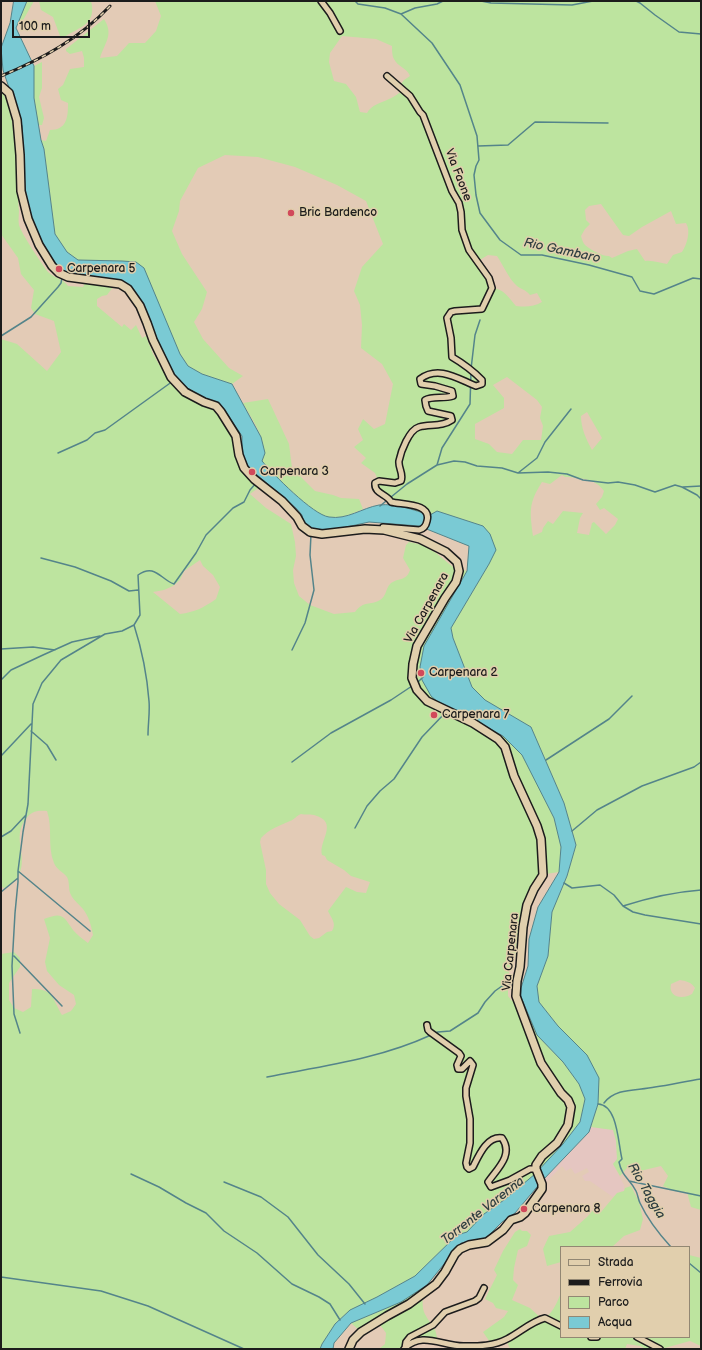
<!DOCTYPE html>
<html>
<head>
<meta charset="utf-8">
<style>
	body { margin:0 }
	#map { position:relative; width:702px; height:1350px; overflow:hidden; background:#e3cbb6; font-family:"Balsamiq Sans",sans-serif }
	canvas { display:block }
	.frame { position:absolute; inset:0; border:2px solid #1c1c1c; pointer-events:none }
	.legend { position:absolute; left:560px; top:1246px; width:130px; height:92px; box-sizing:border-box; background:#e1cfad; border:1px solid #928773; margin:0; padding:5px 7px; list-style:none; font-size:12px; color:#1c1c1c }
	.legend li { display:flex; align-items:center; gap:8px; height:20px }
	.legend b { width:20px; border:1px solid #928773 }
	.scale { position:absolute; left:12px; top:20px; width:78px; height:18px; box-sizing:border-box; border:2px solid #1c1c1c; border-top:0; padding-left:5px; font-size:12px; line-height:14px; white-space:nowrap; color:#1c1c1c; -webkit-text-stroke:3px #e1cfad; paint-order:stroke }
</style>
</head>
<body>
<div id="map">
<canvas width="702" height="1350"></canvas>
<div class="frame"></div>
<ul class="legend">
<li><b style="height:5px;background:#e1cfad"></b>Strada</li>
<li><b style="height:5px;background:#1c1c1c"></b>Ferrovia</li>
<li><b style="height:11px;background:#bde49f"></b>Parco</li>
<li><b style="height:11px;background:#7acad4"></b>Acqua</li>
</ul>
<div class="scale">100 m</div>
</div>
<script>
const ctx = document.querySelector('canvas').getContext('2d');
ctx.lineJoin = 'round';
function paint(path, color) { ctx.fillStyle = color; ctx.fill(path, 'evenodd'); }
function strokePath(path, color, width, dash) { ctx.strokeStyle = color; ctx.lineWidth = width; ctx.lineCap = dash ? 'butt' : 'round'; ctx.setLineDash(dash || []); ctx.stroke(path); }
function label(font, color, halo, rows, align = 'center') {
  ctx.font = font + ' "Balsamiq Sans",sans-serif'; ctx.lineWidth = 3; ctx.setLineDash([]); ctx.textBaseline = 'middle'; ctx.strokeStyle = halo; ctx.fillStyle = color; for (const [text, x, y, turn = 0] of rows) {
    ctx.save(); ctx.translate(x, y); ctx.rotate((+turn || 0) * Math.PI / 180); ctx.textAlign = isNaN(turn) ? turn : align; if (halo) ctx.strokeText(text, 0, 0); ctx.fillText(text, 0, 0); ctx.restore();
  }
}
const built = new Path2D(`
	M591 1127 613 1130 616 1141 617 1159 613 1164 624 1185V1191L617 1193 613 1197 590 1181H585L582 1176 589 1172 587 1168 575 1174 571 1168 566 1171 562 1166 544 1184 542 1181 589 1132Z`);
const green = new Path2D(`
	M27 1H34L22 22 18 21Z
	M39 1H91C97 24 80 27 64 37L60 36 53 17 41 10Z
	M155 1H701V1210L691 1207 687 1192 674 1191 663 1186 668 1176 661 1166 640 1171 627 1168 620 1176 613 1164 617 1159 616 1141 613 1130 591 1127 598 1104 558 1026 539 1002 537 986 548 956 552 912 567 876 576 845 564 803 531 727 485 700 472 687 453 638 451 628 489 564 483 526 437 511 430 515 391 504 375 487 378 480 375 473 361 463 366 458 354 447 363 440 358 429 363 419 374 429 385 424 393 384 382 364 361 348 362 325 360 305 354 291 362 267 383 244 366 201 337 185 295 167 258 157 225 155 198 168 180 201 179 211 172 231 182 254 207 292 202 309 194 322 203 339 229 368 243 376 232 384 202 374 188 366 180 354 136 262 122 261 78 260 67 252 55 234 44 149 41 140 46 141 50 130C67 130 68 117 68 103L61 100 58 89 63 85 70 69 84 67V58L82 51 70 54 66 51V49L104 19C114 35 105 42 100 58L117 56 129 43H145L156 31 161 16ZM342 36 376 39 392 46C392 49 392 56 394 59 398 67 407 68 410 76L404 80 401 84 403 90C399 93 394 97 389 99 381 103 371 105 367 113L360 112 356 97 346 84 334 81 329 62 330 53ZM601 204 623 235 629 236 642 227 671 211 676 224 686 223C691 231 687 244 682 252L673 255 667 264C659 263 653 260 645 261L637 249 628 251 612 258 609 256C604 257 589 249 585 245 583 243 582 239 581 236L585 229 590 224 586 220 585 210 589 206ZM488 255 497 256C503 265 509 279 517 286 522 290 525 289 530 295L537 293 542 302C533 307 526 307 516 306 509 298 503 288 492 288L478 261ZM507 377 537 400 542 407 540 418 543 426 541 440H523L512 454 497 452 489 444 475 439V424L504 408V398L493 385ZM587 412 602 438 592 450C586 439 581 428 581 416ZM562 475 565 477C580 478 595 478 604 491L602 497 596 504 600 510 604 508 618 519 615 525 606 534 594 522 592 523 589 535 577 533 580 518 583 513 563 511 553 524 548 521 543 528 542 532 533 536C530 512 528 504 542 482L550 484ZM680 980C686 981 691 982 695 988L692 994C682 1000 668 997 671 984Z
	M42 62V88L39 97 44 118 42 125H38L34 98V66Z
	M1 91C17 105 17 187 19 210 19 215 18 221 19 225 21 233 43 266 48 272 54 278 64 279 68 286L83 287 85 283 113 287 107 295 102 296 97 299V306L122 327 124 324 131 330 136 325 142 338 146 336 153 354 167 378 176 388 215 410 223 420 233 439 235 450 261 486 250 494 266 508 291 524 295 542 296 556 293 570 294 583 299 596 310 605 334 614 355 612C364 600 370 606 380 600 386 597 386 588 390 584 398 577 406 582 410 570L403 558 406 545 409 542 423 545 436 553 453 567 467 571 424 646 469 717 503 736 523 755 554 818 561 847 559 872 539 875 531 887 523 905 517 938 515 958 510 968 508 977V996L512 1001 521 997 537 1035 563 1062 579 1084 585 1099 580 1122 563 1144 535 1174 504 1200 484 1214 467 1232 457 1235 415 1276 377 1297 350 1310 335 1324 322 1344 320 1349H1V954L14 952 20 958V967L9 983V1000L14 1008 23 1012 31 1007 32 989C53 988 53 1000 62 1015L71 1011 76 1004 74 995 59 985 47 971 45 962 50 938 44 919C62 912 63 915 73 930 77 935 83 939 88 943L93 935C91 925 89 917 83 909 79 904 73 900 71 895 68 890 70 882 67 877 63 872 56 869 54 863 47 846 53 828 47 811 37 810 31 811 25 820 12 839 28 855 19 875 16 881 10 884 5 888L1 887V339L17 344 47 371 61 352 54 321 35 314 31 308 34 290 21 274 18 258 1 234ZM200 560 203 566 213 575 220 587 216 599C203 608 195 612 180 614L153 592 164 590 173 586 180 580 184 571ZM301 814C305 815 309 814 314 815 340 822 318 841 322 855L325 856 327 860 344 870 351 876 370 882 366 893 357 892 346 887 328 911C331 918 337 923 332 931L327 932 319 938 314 939 310 936 300 920 279 904 270 893 266 884V870L260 842 261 838C269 829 279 826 290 821 294 820 296 816 301 814Z
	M268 399 289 444 292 468 315 491 333 495 341 498 359 499 363 509C352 514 339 520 327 517 311 513 273 474 262 461 269 441 252 420 243 403Z
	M631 1186 639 1202 643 1219 640 1230 624 1236 612 1247H561V1262L547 1266 543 1249 549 1236 570 1232 587 1217 595 1208 601 1212 617 1193 624 1191 625 1188Z
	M520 1229 522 1231H527L531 1235 527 1246 518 1250 514 1268 513 1280 518 1285 512 1300 530 1308 542 1319C552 1316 557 1302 561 1293V1337H689V1255L701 1258V1346L690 1341 661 1349H646L640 1346 627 1344 625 1349H510L506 1340 492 1345 483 1332 504 1317 508 1311 496 1308 493 1303 485 1299 497 1275 494 1270 503 1251 515 1232Z
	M419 1290C425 1298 421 1304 424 1312 429 1324 438 1327 437 1342L426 1340 404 1349H379L385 1344 386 1333 378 1322 361 1332 351 1323 401 1302Z`);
const water = new Path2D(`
	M14 1H27L16 28 34 66V98L41 140 44 149 55 234 67 252 78 260 122 261 136 262 144 268 180 354 188 366 202 374 232 384 261 437 265 453 262 461C273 474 313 515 329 517 347 520 362 508 379 505 396 503 413 510 430 515L437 511 483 526 490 534 496 550 489 564 451 628 453 638 472 687 485 700 531 727 564 803 576 845 567 876 552 912 548 956 537 986 539 1002 558 1026 587 1055 599 1078 598 1104 589 1132 542 1181 515 1213 502 1222 486 1238 461 1243 427 1285 401 1302 351 1323 334 1343 333 1349H320L322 1344 335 1324 350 1310 377 1297 415 1276 457 1235 467 1232 484 1214 504 1200 535 1174 563 1144 580 1122 585 1099 579 1084 563 1062 537 1035 521 997V988L528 966 529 939 538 907 559 872 561 847 554 818 522 755 503 736 469 717 439 703 431 696 422 680 420 667 424 646 467 571 469 546 419 526 369 522 342 528 320 531 312 530 307 526 304 523 302 515 296 508 249 468 242 454V436L224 409 218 403 205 399 189 389 172 374 156 342 151 322 142 304 128 286 121 281 76 274 64 271 51 259 30 218 25 193 22 126 3 70 1 48 10 23Z`);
const stream = new Path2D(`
	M355 1 358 4 385 8 401 14 432 43 460 85 477 136 479 160 476 166 474 175 476 195 480 213 500 240 521 255H542L589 265 632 277 640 291 654 294 693 278 701 279
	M481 1 491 3 572 5 593 1
	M636 1 640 3 655 15 679 32 701 34
	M401 14 415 8 437 4 443 1
	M478 146 508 145 535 122 608 123
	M1 336 31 317 58 287 61 283 62 278
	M471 369 475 335 480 320
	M58 453 87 440 95 433 105 430 173 381
	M437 465 442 448 470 404 471 372
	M518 473 537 458 545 442 571 409
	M683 487 701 486
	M380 506 407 484 437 465 454 461 465 462 477 466 502 468 518 473 548 472 567 474 583 480 608 483 618 482 635 485 655 492 675 485 682 487 697 495 701 499
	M41 558 75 567 111 581 129 591 138 590
	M134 625C142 650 147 675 149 701 150 712 148 724 148 735
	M1 649 33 647 55 650
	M292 650 305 623 314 590 310 555 311 534
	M1 680 11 670 43 655 72 642 100 636
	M417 683 423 677
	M31 731 47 745 56 760
	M1 756 31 724
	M546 760 609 719 632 696
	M292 762 331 733 391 700 412 686
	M355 828 367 806 380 791 394 779 422 737 446 712
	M572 831 597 810 642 786 694 767 701 762
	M1 837 11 831 26 815
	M18 871 90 931
	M564 883 572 888 600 885 614 895 623 906 633 912 645 915 701 924
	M1 892 18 878
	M623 906C648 898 674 892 701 890
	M14 956 62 1006
	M20 1033 14 1014 12 966 15 913 18 882V871L23 832 28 804 33 704 42 683 61 660 105 634 122 631 134 625 140 615 138 575C155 563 160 579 174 584L196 553 206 535 233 508 244 502 250 490 256 483
	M435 1033 438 1032 450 1031 478 1013 485 1002 495 991 502 986 515 983
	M267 1077C323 1066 379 1059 431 1035
	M604 1103C616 1087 638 1091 655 1087 671 1085 686 1081 701 1079
	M598 1104C618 1105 618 1144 622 1159L619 1162C622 1177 630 1179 636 1191 638 1195 638 1199 640 1203 647 1218 660 1235 671 1247
	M131 1174 159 1187 186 1203 206 1213 224 1231 257 1253 292 1284 319 1297 330 1304 340 1320
	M629 1181 701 1196
	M224 1182 261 1197 288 1217 318 1255 349 1284 365 1304
	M689 1263 701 1273
	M1 1277 101 1291 148 1306 244 1349`);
const street = new Path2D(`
	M321 1 330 13 340 31
	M383 527 419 530C424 529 426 526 427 521 432 503 403 505 391 502 387 494 374 494 375 483L379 481 395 483 401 481C404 474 398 468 399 461 401 451 409 430 419 427 430 424 442 427 452 420L451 416 428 411 426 406 425 400C433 396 443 399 453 396L452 391 435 386 421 384 420 379C439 365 458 379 476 386L482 384V380C472 370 464 364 452 357L451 338 447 318 451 312 455 311 482 309 492 288 489 278 469 250 462 230 461 212 459 203 452 191 423 115 420 112 410 96 387 76
	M427 1025 428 1030 430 1032 459 1053 461 1056 457 1065 458 1069H462L470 1061 473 1065 466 1088V1096L470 1119V1143L466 1163 467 1167 469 1169 473 1167C479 1155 487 1136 502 1138 514 1155 497 1169 488 1182L491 1187 510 1180 530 1169H533
	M591 1337H597
	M637 1337 660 1349
	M405 1348 406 1342 410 1337 433 1325 445 1312 475 1301 479 1298 484 1288
	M404 1349C422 1330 443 1347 465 1346 479 1346 494 1346 507 1339 519 1333 532 1321 545 1318L561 1326`);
const secondary = new Path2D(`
	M1 86 9 93 17 120 20 155 21 191 28 219 39 245 52 266 59 273 68 277 120 284 128 289 140 306 147 323 153 340 171 377 185 392 204 402 216 406 221 412 236 436 239 455 244 468 254 479 282 501 297 517 302 526 310 532 322 534 365 529 384 530 420 539 446 552 457 562 459 571 456 582 445 598 417 646 413 664 412 678 417 690 427 701 473 723 498 739 505 747 514 776 537 826 541 839 543 875 534 889 527 905 523 927 520 967 517 981 516 996 541 1063 561 1093 568 1100 571 1107 568 1125 557 1143 542 1156 536 1165V1169L542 1184V1189L525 1213 520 1217 511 1220 503 1230 487 1242 469 1245 460 1249 455 1254 445 1272 436 1284 409 1304 387 1316 361 1332 353 1340 349 1349`);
const rail = new Path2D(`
	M1 76C42 59 79 39 110 6`);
const markers = [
	[291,213,4,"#d1495b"],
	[59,269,4,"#d1495b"],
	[252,472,4,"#d1495b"],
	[421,673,4,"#d1495b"],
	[434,715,4,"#d1495b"],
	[524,1209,4,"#d1495b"]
];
const streetNames = [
	["Via Faone",458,175,69],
	["Via Carpenara",427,608,-61],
	["Via Carpenara",511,952,-84]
];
const poiNames = [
	["Bric Bardenco",299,213],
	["Carpenara 5",67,269],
	["Carpenara 3",260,472],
	["Carpenara 2",429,673],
	["Carpenara 7",442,715],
	["Carpenara 8",532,1209]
];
const waterNames = [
	["Rio Gambaro",562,251,12],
	["Rio Taggia",646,1191,60],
	["Torrente Varenna",483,1211,-38]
];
paint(built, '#e5c6c1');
paint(green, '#bde49f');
paint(water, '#7acad4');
strokePath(water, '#54848a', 1);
strokePath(stream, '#54848a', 1.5);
strokePath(street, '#1c1c1c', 8);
strokePath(secondary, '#1c1c1c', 10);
strokePath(street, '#e1cfad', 5);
strokePath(secondary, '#e1cfad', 7);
strokePath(rail, '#1c1c1c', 3);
strokePath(rail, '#e1cfad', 1.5, [4.5]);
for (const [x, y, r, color] of markers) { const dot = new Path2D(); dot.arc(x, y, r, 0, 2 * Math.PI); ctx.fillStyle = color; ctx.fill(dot); strokePath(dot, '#e1cfad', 1.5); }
label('12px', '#1c1c1c', '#e1cfad', streetNames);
label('12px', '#1c1c1c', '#e1cfad', poiNames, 'left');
label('italic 13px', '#2f3f41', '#e1cfad', waterNames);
</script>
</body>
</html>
